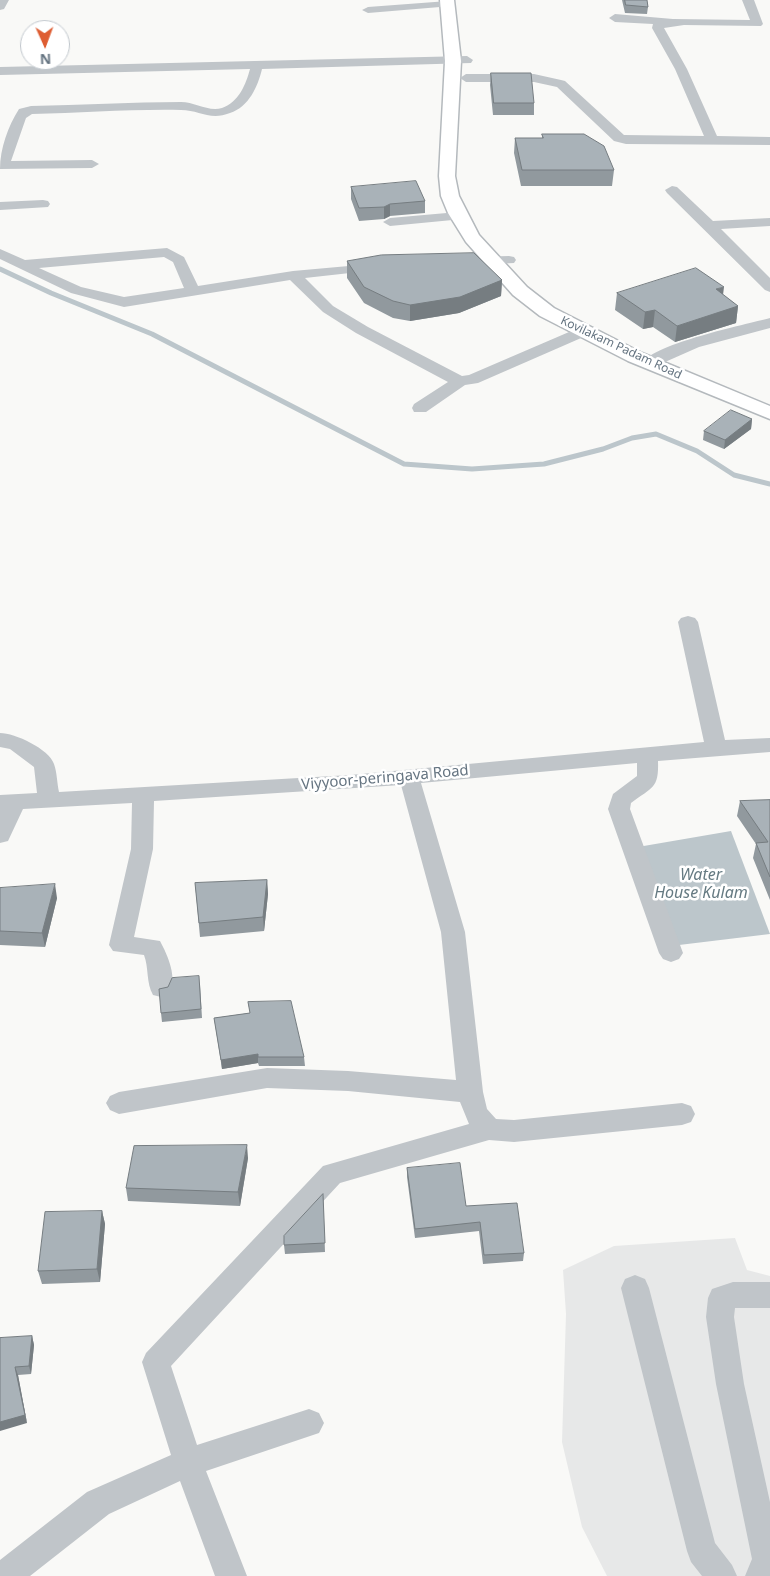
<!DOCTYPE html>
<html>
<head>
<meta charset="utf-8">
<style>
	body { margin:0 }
	#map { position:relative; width:770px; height:1576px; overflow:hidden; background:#f9f9f7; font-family:"Noto Sans",sans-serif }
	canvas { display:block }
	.north { position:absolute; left:20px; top:20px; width:50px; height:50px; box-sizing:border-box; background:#fff; border:1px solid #c1c7cd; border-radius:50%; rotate:178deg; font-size:14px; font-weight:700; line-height:20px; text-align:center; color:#657481 }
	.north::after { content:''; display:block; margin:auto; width:18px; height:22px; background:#de5d32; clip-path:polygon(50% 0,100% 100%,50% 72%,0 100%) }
</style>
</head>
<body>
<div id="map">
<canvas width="770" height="1576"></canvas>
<div class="north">N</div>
</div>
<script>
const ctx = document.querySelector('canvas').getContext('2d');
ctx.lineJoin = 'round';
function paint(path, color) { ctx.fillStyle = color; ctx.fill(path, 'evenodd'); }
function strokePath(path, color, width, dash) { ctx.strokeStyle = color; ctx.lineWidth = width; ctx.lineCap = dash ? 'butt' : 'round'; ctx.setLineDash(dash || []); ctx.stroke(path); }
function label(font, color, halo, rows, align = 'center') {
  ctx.font = font + ' "Noto Sans",sans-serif'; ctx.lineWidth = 5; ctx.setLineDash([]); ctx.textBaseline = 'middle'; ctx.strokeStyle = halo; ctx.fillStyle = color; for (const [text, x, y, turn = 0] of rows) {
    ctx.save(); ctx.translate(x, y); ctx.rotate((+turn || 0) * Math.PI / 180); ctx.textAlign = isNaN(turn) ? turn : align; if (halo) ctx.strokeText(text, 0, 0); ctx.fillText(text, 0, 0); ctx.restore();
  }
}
const built = new Path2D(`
	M735 1238 747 1270 770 1276V1576H607L582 1527 562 1442 566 1314 563 1270 614 1246Z`);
const water = new Path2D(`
	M731 831 770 934 679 945 632 848Z`);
const stream = new Path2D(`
	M0 269 51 293 152 334 404 464 472 469 544 464 603 449 632 438 656 434 697 451 734 475 770 484`);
const minor = new Path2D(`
	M0 0H9L4 9 0 10Z
	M742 0H754L763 24 761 26 684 25 664 28 687 69 717 136 770 137V145L626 144 614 141 557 87 534 82H466L460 78 466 74H534L561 80 565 81 624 135 704 136 675 69 652 28 653 24 615 22 609 18 615 14 673 19 750 20Z
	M448 1 454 4 452 6 368 13 362 10 368 7Z
	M467 56 473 60 471 63 262 69C258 86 249 107 230 113 210 121 199 110 181 110 132 109 81 113 32 114L26 118 11 161 92 160 99 164 92 168 0 169C0 149 8 126 19 109L31 106C81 105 131 102 181 102 195 102 208 112 222 108 239 102 246 84 250 69L0 75V67Z
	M672 186 677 187 713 221 770 218V226L721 229 770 278V292L765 290 667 193 665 190Z
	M43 200 48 201 50 204 48 207 0 210V202Z
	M458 212 463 213 465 216 463 219 390 226 383 222 390 218Z
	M167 248 184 257 198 286 293 271 382 263 384 266 382 269 377 270 305 278 333 306 368 327 462 376 469 375 576 329 582 327 590 332 588 335 478 383 465 385 426 412H414L412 408 414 404 448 382 356 333 323 312 290 280 124 307 71 293 0 259V249L25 260ZM164 257 173 262 184 288 124 297 81 287 39 268Z
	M509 256 514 257 516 260 514 263 474 265 467 261 474 257Z
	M770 318V328L699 347 656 366H644L642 363C656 343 744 325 770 318Z
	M688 616 695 618 698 622 725 740 770 738V752L658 761C659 789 652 787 631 803L630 809 683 953 679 959 671 962 663 959 659 953 608 809 613 794 637 776V763L421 783 465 932 483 1092 487 1109 496 1119 514 1120 682 1103 691 1106 695 1114 691 1122 682 1125 514 1142 489 1140 340 1183 171 1366 197 1445 309 1409 319 1413 324 1423 319 1433 206 1471 247 1576H215L180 1481 109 1514 30 1576H0V1560L87 1492 171 1455 142 1362 146 1353 323 1166 469 1124 460 1102 348 1091 267 1088 119 1114 110 1110 106 1103 110 1096 119 1092 267 1068 348 1071 456 1080 441 932 401 785 154 801 153 849 134 937 160 941C168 956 178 978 169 995L161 997 153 995C146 983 149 968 144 955L113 951 109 945 131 849 132 803 23 809 8 841 0 843V795L37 793 34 767 10 749 0 747V733C15 733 49 749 54 764 57 772 57 783 59 792L350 775 704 742 678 622 681 618Z
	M635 1275 645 1279 649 1288 715 1543 732 1565 737 1576H702L691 1562 687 1551 621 1288 625 1279Z
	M733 1282H770V1308H735L734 1317 744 1384 770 1502V1576H745L752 1559 716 1384 706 1317 708 1298 712 1289Z`);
const major = new Path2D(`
	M440 0H454L461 61 455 176 459 196 479 235 527 287 554 308 642 353 770 406V419L628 361 540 316 513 295 466 242 448 213 441 196 439 176 445 61Z`);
const wall = new Path2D(`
	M622 0H647L648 7 647 14 625 13Z
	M491 73 534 103V115H493L490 85Z
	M542 134 614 170 612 186H521L514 153 515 138H542Z
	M351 187 425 201V213L390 216 384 219 359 221 351 199Z
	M347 261 502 280 501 296 459 313 410 321 393 318 364 303 347 278Z
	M617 293 723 295 738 306 736 323 675 342 653 327 643 329 615 310Z
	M752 419 751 429 724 449 703 440 704 431Z
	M770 800V900L753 858 756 844 737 816 740 801Z
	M267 880 268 894 264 931 200 937 195 883Z
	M0 888 57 898 45 947 0 945Z
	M200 985 202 1018 162 1022 161 1013 168 987Z
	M248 1002 304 1057 305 1066H259L258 1063 222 1069 214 1018 250 1013Z
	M248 1158 240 1206 128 1201 126 1188Z
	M407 1168 466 1206 524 1253 523 1261 483 1264 479 1231 415 1238 407 1177Z
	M323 1194 325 1252 285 1254 284 1245Z
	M102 1211 105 1224 100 1282 42 1284 38 1271Z
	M32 1336 34 1345 31 1374 18 1375 27 1423 0 1338Z`);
const shadedWall = new Path2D(`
	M390 204V216L384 219V207Z
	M502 280 501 296 459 313 410 321V305Z
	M724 287 722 303 716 289Z
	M738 306 736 323 675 342 677 326Z
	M655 310 653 327 643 329 645 312Z
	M752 419 751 429 724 449 725 440Z
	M267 880 268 894 264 931 263 917Z
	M55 884 57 898 45 947 42 933Z
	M258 1054V1063L222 1069 221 1060Z
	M247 1145 248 1158 240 1206 238 1192Z
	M102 1211 105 1224 100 1282 97 1269Z
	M32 1336 34 1345 31 1374 29 1366Z
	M15 1367 18 1375 27 1423 0 1431V1422Z`);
const building = new Path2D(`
	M625 0H647L648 7 626 5Z
	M491 73H531L534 103H494Z
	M542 134H584L604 146 614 170H522L515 138H543Z
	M416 181 425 201 390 204 384 207 359 208 351 187Z
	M474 253 502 280 460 297 410 305 393 301 364 287 347 261 381 255Z
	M696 268 724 287 716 289 738 306 677 326 655 310 645 312 617 293Z
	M731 410 752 419 725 440 704 431Z
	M770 800V877L756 843 768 842 740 801Z
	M267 880 263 917 199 923 195 883Z
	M55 884 42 933 0 931V888Z
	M199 976 201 1009 161 1013 159 989 168 987 172 978Z
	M291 1001 304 1057H258V1054L221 1060 214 1018 250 1013 248 1002Z
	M247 1145 238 1192 126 1188 134 1146Z
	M460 1163 466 1206 517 1203 524 1253 484 1255 480 1222 415 1229 407 1168Z
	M323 1194 325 1243 284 1245V1236Z
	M102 1211 97 1269 38 1271 45 1212Z
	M32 1336 29 1366 15 1367 25 1415 0 1422V1338Z`);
const farStreetnames = [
	["Kovilakam Padam Road",621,348,25]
];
const streetNames = [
	["Viyyoor-peringava Road",385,778,-5]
];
const waterNames = [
	["Water",701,875],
	["House Kulam",701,893]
];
paint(built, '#e7e8e8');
paint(water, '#bcc6cb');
strokePath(stream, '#bcc6cb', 5);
strokePath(major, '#b4b9bd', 3);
paint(minor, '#c0c5c9');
paint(major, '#fff');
paint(wall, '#91999e');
paint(shadedWall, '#767d81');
paint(building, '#a9b2b8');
strokePath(building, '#767d81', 1);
label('12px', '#657481', '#fff', farStreetnames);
label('15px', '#657481', '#fff', streetNames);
label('italic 16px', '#657a82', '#fff', waterNames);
</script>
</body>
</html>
